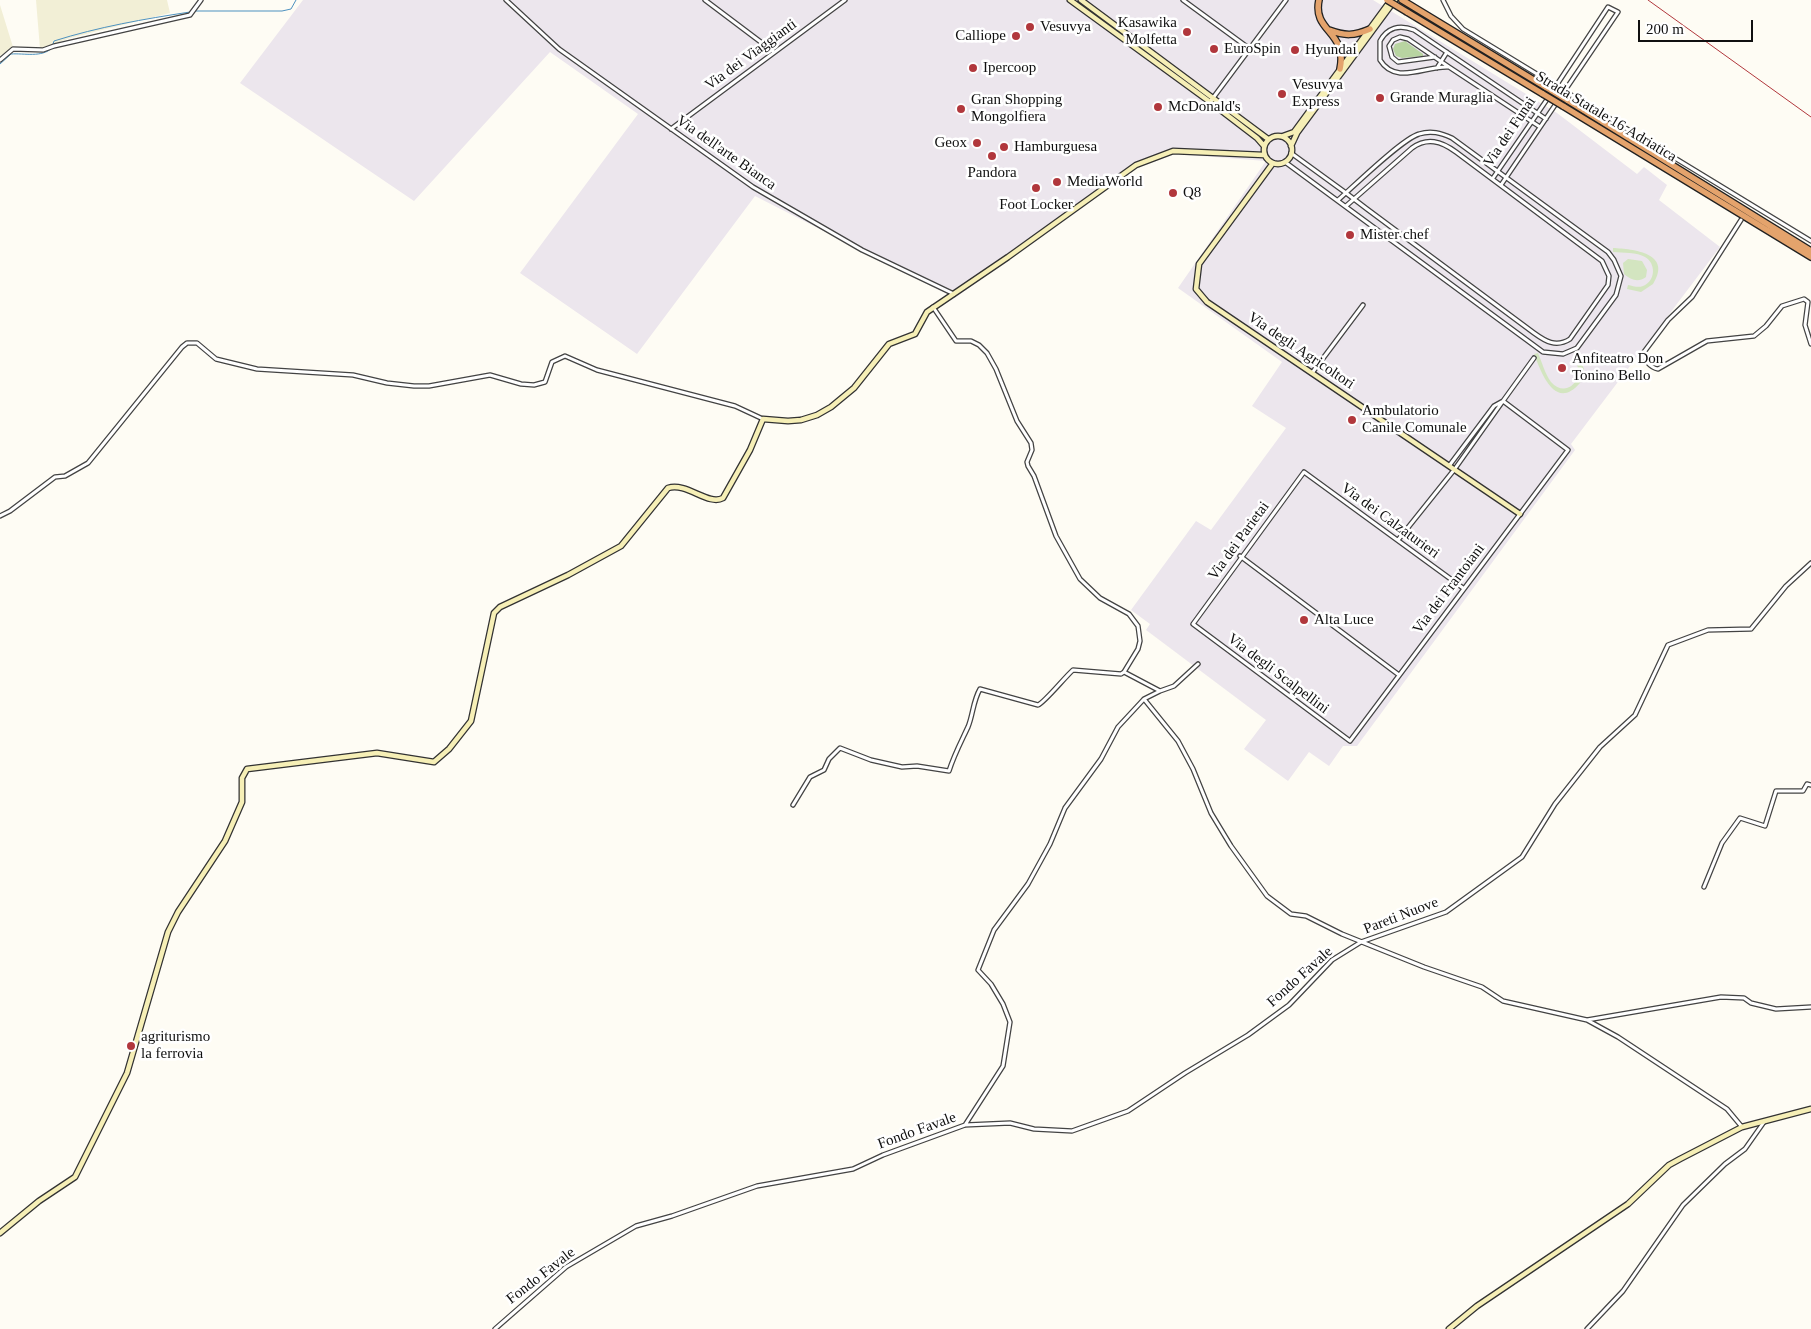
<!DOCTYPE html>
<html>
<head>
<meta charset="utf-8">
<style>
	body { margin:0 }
	#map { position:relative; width:1811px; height:1329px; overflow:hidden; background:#fefcf4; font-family:Georgia,serif }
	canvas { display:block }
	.scale { position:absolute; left:1638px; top:20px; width:115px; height:22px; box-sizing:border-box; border:2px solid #101010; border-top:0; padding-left:6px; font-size:15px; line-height:18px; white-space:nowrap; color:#101010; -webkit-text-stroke:4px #fff; paint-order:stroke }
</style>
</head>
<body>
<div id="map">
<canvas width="1811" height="1329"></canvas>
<div class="scale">200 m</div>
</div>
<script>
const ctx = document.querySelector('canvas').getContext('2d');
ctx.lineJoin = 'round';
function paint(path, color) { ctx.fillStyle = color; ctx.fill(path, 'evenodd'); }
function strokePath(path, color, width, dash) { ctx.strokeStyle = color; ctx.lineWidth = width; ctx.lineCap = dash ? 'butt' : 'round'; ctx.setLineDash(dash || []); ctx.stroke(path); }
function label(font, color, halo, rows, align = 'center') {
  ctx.font = font + ' Georgia,serif'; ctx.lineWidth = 5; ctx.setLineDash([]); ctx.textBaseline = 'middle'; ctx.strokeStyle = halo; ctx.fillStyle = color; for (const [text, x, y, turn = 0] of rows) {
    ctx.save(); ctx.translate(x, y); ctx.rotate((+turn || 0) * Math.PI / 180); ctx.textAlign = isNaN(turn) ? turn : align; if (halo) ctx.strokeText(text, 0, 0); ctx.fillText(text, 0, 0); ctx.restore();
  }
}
const industrial = new Path2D(`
	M303 0H1373L1557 113 1637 174 1644 167 1667 185 1659 200 1720 247 1571 444 1575 450 1357 746H1343L1329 766 1309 752 1288 781 1244 749 1266 720 1146 630 1150 624 1131 610 1196 521 1211 530 1286 428 1252 406 1282 362 1178 288 1266 161 1175 154 1133 169 955 298 755 196 637 354 520 273 638 114 550 52 414 201 240 83Z`);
const farmland = new Path2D(`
	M36 0H167L170 13 70 38 40 49Z
	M0 5 13 47 0 56Z`);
const green = new Path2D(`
	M1613 248C1633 249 1673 253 1653 284L1641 292 1627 289 1628 285C1633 286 1638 288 1643 286 1656 281 1656 263 1645 257 1637 252 1623 253 1613 252Z
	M1628 259 1642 261 1647 270 1646 277C1638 283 1631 280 1624 274L1623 263Z
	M1538 353C1542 362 1545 374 1551 382 1566 399 1587 380 1574 357L1578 355 1584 369 1580 383C1555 412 1541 372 1534 354Z`);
const forest = new Path2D(`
	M1405 41 1423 54V56L1402 58 1396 56 1393 49 1395 44Z`);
const stream = new Path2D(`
	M196 11H282L291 9 296 0
	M53 44 54 41C98 27 144 19 190 12
	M0 64 11 54C24 53 42 58 52 48`);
const street = new Path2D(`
	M506 0 559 49 753 187 862 250 954 294
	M705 0 774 52
	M1183 0 1250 49
	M1443 0 1451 16 1463 29 1811 241
	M1435 57 1398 62 1392 57 1389 46 1393 40 1400 37 1408 39 1449 67
	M0 60 13 49 43 50 54 46 190 15 201 0
	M1437 68 1447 52
	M1210 102 1286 0
	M1540 127 1449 67C1426 65 1396 86 1380 60V41C1387 28 1399 24 1414 30L1546 119
	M671 129 845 0
	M1291 153 1346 193 1367 209 1534 333C1545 341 1556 348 1570 339L1608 285 1609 276 1602 261 1456 152C1441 141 1427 137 1412 148L1354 199 1346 206
	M1285 162 1543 352 1563 354 1577 348 1616 295 1621 276 1614 260 1608 252 1452 138C1441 133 1431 130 1419 134 1402 139 1354 186 1338 200
	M1493 178 1548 98
	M1501 185 1618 12 1608 7 1552 92
	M1741 220 1692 297 1668 320 1644 352C1642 359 1651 368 1658 369L1707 341 1754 336 1766 326 1782 306 1804 299 1808 302 1805 325 1811 344
	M933 307 956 341H971L979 345 987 353 996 369 1017 421 1031 443 1032 450 1027 462 1028 466 1034 476 1056 536 1080 579 1100 598 1129 614 1138 626 1140 641 1138 649 1124 672 1160 691 1144 699 1178 741 1193 769 1211 813 1231 846 1267 896 1291 914 1306 916 1342 934 1424 967 1482 987 1503 1001 1587 1020 1721 997 1744 998 1751 1003 1776 1009 1811 1007
	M1312 373 1363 305
	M1449 466 1494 406 1503 401 1534 358
	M0 516 10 511 55 477 65 476 88 463 182 347 187 343H197L216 359 257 369 353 375 387 383 414 386H429L490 375 521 384 534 385 545 382 552 362 565 356 597 370 735 406 763 419
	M1398 540 1454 470 1503 401 1568 450 1350 741 1193 624 1304 472 1463 588
	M1240 556 1399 675
	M1160 691 1174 686 1198 664
	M793 805 810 777 824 770 829 759 840 748 871 760 902 767 917 766 949 771C954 755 961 742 968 727 973 715 973 701 980 689L1038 705C1044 703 1065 677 1073 670L1121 674 1124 672
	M1704 887 1722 843 1740 818 1765 826 1776 791H1803L1807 784 1811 785
	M1587 1020 1618 1037 1727 1109 1742 1127
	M965 1125 1003 1066 1010 1022 1003 1004 991 984 978 970 994 930 1028 884 1050 844 1065 808 1101 759 1118 727 1144 699
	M495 1329 566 1267 636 1226 672 1216 757 1186 853 1169 883 1155 965 1125 1010 1123 1034 1129 1072 1131 1128 1111 1185 1073 1248 1035 1289 1005 1332 960 1361 942 1446 912 1522 857 1555 804 1600 747 1635 715 1668 645 1708 630 1751 629 1786 586 1811 563
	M1587 1329 1623 1291 1683 1205 1725 1164 1745 1149 1764 1122`);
const secondary = new Path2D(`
	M1070 0 1210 102 1257 138 1264 146
	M1081 0 1268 139
	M1264 150a14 14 0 1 1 28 0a14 14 0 1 1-28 0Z
	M1283 136 1294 132 1391 0
	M1291 146 1297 133 1395 0
	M1273 163 1199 264 1196 289 1207 302 1520 514
	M0 1233 39 1201 75 1177 127 1073 168 932 178 912 225 841 242 802V778L247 769 377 753 434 762 449 749 471 721 494 613 500 607 568 575 621 546 668 488C687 482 708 506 723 498L750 450 763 419 788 421 801 420 817 415 831 407 854 388 889 344 915 334 927 312 1008 257 1136 165 1173 151 1264 155
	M1449 1329 1477 1306 1628 1204 1669 1165 1680 1159 1742 1127 1811 1109`);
const highway = new Path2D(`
	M1319 0C1312 32 1348 31 1340 69
	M1402 0 1547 88
	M1407 12 1543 94
	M1329 30C1345 36 1354 36 1370 29
	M1567 100 1811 251
	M1563 106 1811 257`);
const rail = new Path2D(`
	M1648 0 1811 117`);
const highwayBridge = new Path2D(`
	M1387 0 1407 12
	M1547 88 1567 100
	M1543 94 1563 106`);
const markers = [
	[1030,27,5,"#b1373c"],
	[1187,32,5,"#b1373c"],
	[1016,36,5,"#b1373c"],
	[1214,49,5,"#b1373c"],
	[1295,50,5,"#b1373c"],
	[973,68,5,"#b1373c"],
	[1282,94,5,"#b1373c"],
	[1380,98,5,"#b1373c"],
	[1158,107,5,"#b1373c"],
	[961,109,5,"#b1373c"],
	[977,143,5,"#b1373c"],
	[1004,147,5,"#b1373c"],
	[992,156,5,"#b1373c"],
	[1057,182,5,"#b1373c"],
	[1036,188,5,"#b1373c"],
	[1173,193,5,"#b1373c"],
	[1350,235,5,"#b1373c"],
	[1562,368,5,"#b1373c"],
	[1352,420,5,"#b1373c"],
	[1304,620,5,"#b1373c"],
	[131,1046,5,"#b1373c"]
];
const poiNames = [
	["Kasawika",1177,23,"right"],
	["Molfetta",1177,40,"right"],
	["Vesuvya",1040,27],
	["Calliope",1006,36,"right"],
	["EuroSpin",1224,49],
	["Hyundai",1305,50],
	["Ipercoop",983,68],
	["Vesuvya",1292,85],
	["Express",1292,102],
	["Grande Muraglia",1390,98],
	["Gran Shopping",971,100],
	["Mongolfiera",971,117],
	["McDonald's",1168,107],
	["Geox",967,143,"right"],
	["Hamburguesa",1014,147],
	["Pandora",992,173,"center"],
	["MediaWorld",1067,182],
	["Q8",1183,193],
	["Foot Locker",1036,205,"center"],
	["Mister chef",1360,235],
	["Anfiteatro Don",1572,359],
	["Tonino Bello",1572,376],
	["Ambulatorio",1362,411],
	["Canile Comunale",1362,428],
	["Alta Luce",1314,620],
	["agriturismo",141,1037],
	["la ferrovia",141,1054]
];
const streetNames = [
	["Via dei Viaggianti",751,55,-36],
	["Strada Statale 16 Adriatica",1606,117,31],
	["Via dei Funai",1510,132,-56],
	["Via dell'arte Bianca",726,153,35],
	["Via degli Agricoltori",1301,351,34],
	["Via dei Calzaturieri",1390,521,36],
	["Via dei Parietai",1239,541,-54],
	["Via dei Frantoiani",1449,589,-53],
	["Via degli Scalpellini",1278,674,37],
	["Pareti Nuove",1401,916,-21],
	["Fondo Favale",1300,977,-42],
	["Fondo Favale",917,1131,-20],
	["Fondo Favale",541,1276,-38]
];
paint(industrial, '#ece6ed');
paint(farmland, '#f2efd6');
paint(green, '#d3e5c0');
paint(forest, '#b8d4a1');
strokePath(stream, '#4d91bf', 1);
strokePath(street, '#434343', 5.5);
strokePath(secondary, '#323232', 7);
strokePath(highway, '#212121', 8);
strokePath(street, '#fff', 3);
strokePath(secondary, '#f6efb6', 4.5);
strokePath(highway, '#e4a36c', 5.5);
strokePath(rail, '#b1373c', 1);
strokePath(highwayBridge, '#212121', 8, []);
strokePath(highwayBridge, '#e4a36c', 5.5);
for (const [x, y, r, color] of markers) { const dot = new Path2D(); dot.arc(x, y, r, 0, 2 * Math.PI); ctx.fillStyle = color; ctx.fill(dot); strokePath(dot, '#fff', 2); }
label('15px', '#101010', '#fff', poiNames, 'left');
label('15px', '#101010', '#fff', streetNames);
</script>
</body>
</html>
